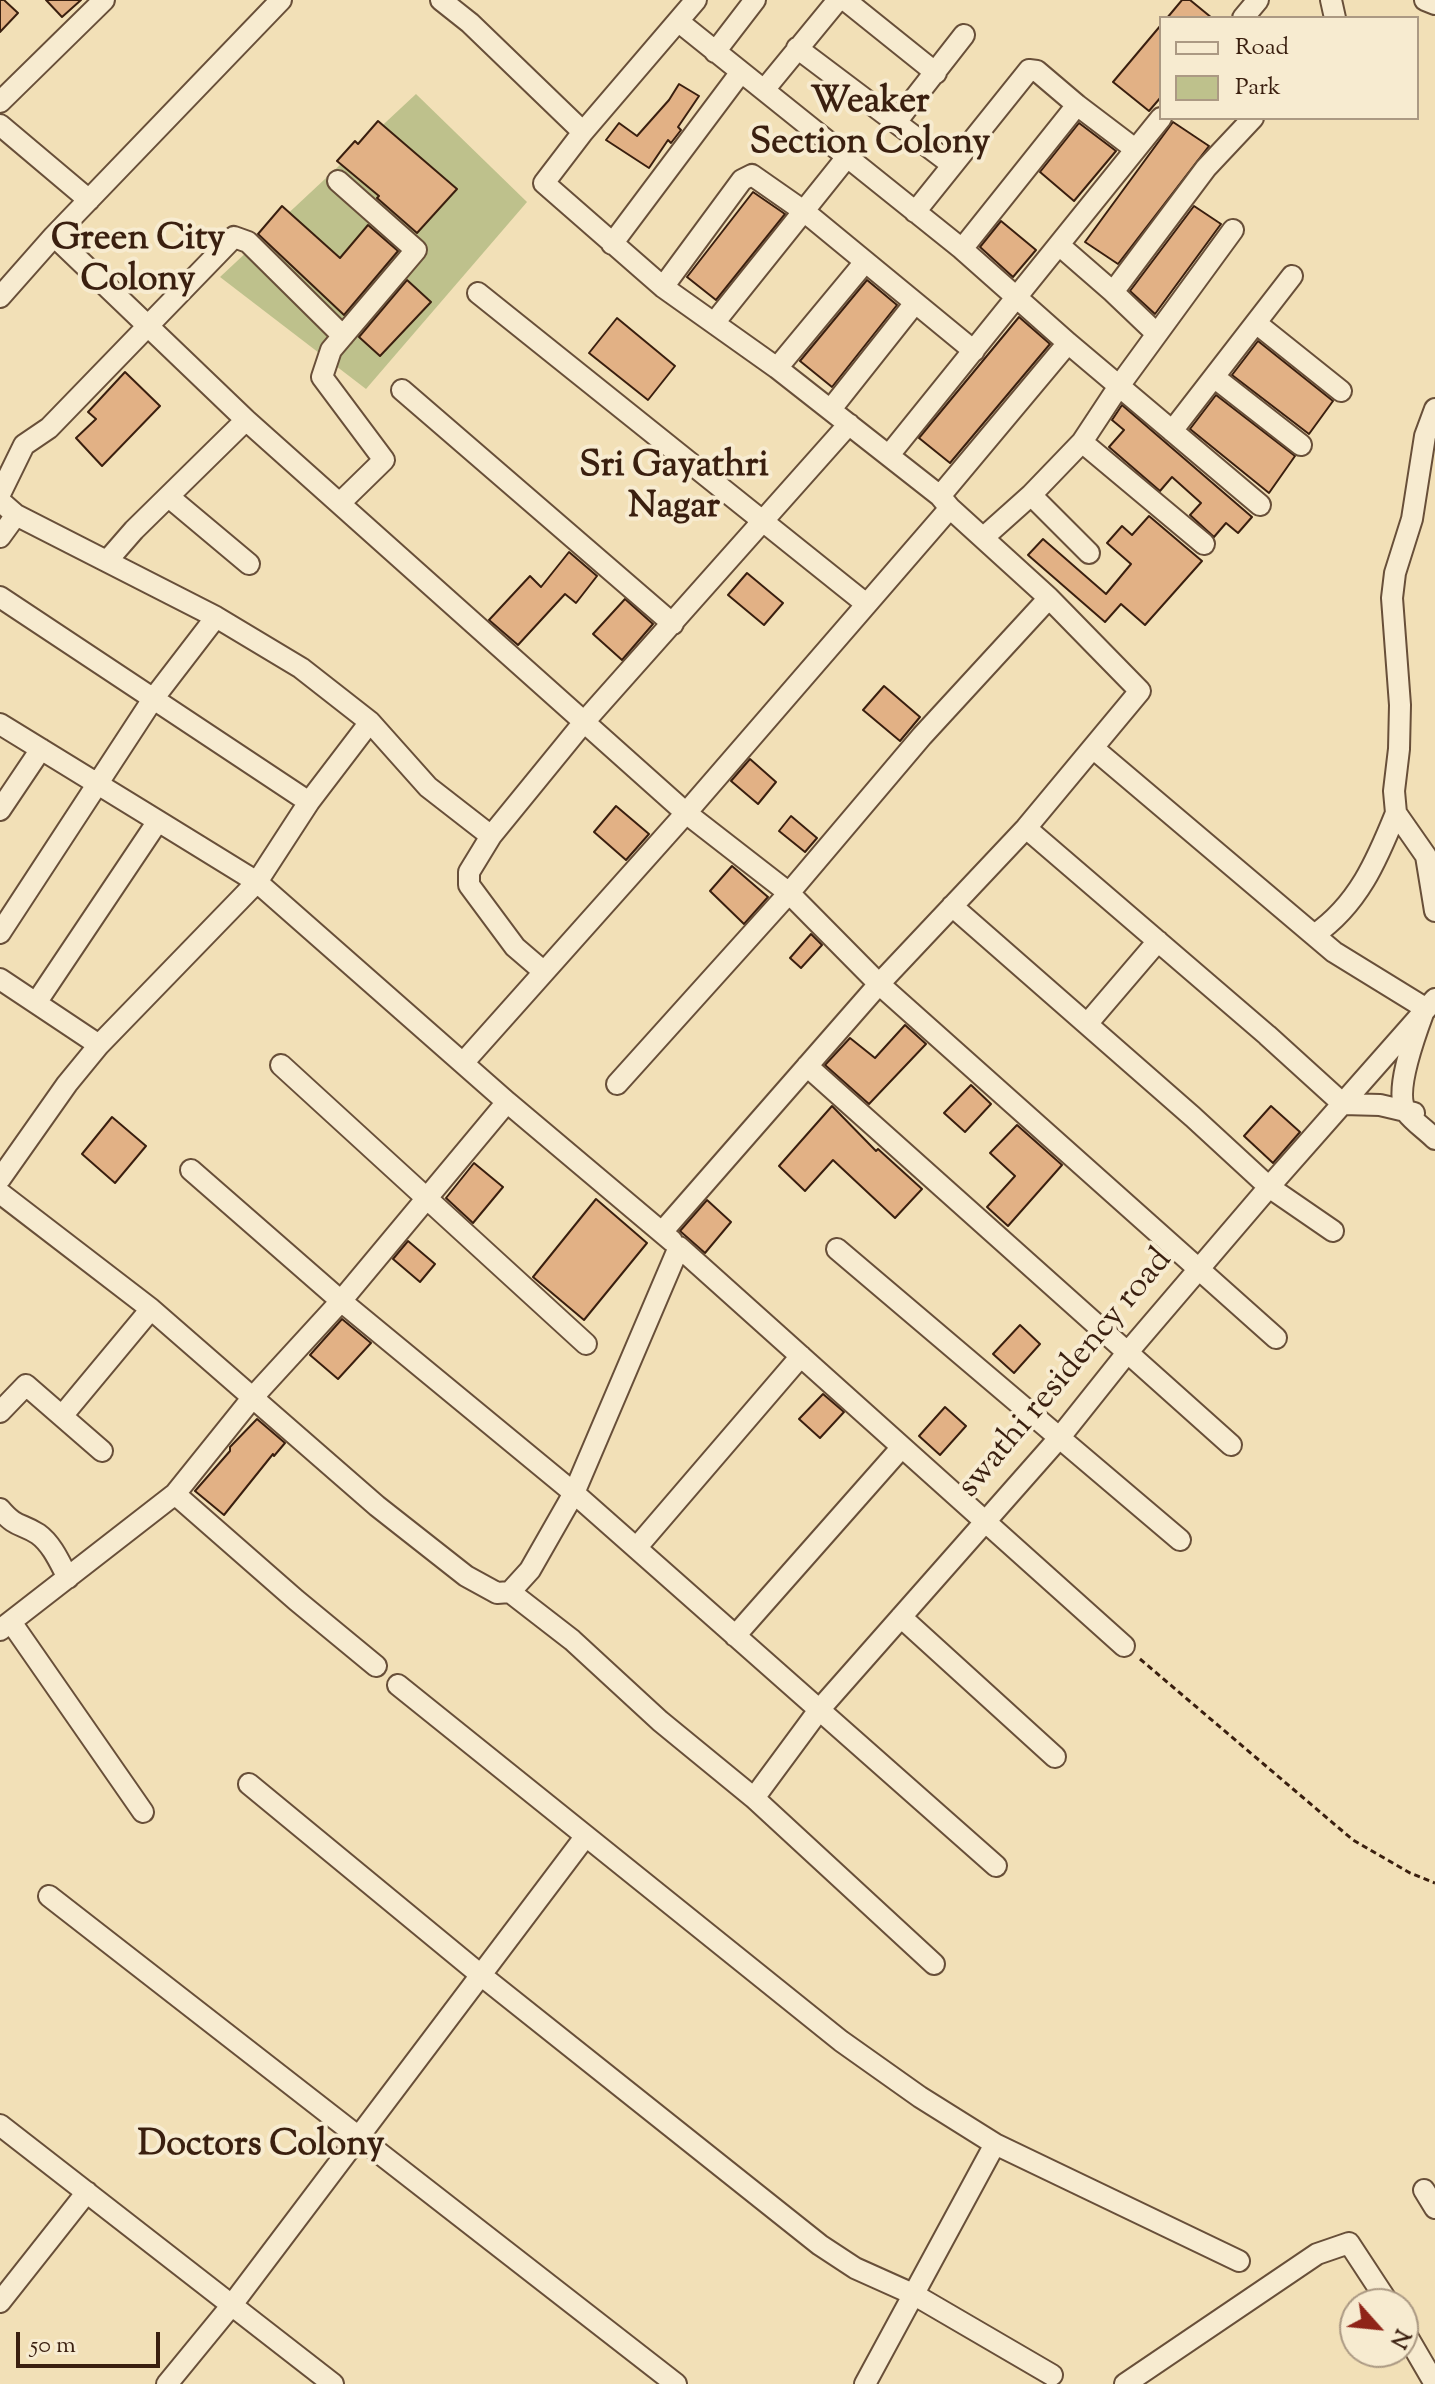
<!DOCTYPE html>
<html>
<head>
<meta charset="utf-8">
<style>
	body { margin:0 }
	#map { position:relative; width:1435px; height:2384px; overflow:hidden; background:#f2e0b7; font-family:"Sorts Mill Goudy",serif }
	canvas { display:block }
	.legend { position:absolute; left:1159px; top:16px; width:260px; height:104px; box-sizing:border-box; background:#f7ebd0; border:2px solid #ab9983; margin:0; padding:10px 14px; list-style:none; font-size:24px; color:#3a1f0f }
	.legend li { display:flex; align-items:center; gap:16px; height:40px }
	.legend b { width:40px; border:2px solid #ab9983 }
	.north { position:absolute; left:1339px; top:2288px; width:80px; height:80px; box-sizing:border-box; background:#f7ebd0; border:2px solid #ab9983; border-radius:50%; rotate:117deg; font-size:22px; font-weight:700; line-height:32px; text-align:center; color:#3a1f0f }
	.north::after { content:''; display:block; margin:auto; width:28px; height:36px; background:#8f2418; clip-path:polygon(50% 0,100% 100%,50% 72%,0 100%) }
	.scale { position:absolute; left:16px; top:2332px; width:144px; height:36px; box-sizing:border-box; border:4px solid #3a1f0f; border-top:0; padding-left:10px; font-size:24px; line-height:28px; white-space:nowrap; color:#3a1f0f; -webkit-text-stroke:6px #f7ebd0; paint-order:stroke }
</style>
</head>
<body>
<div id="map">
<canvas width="1435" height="2384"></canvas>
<ul class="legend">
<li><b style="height:10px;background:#f7ebd0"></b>Road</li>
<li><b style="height:22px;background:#bec18c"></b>Park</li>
</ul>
<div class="north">N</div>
<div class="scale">50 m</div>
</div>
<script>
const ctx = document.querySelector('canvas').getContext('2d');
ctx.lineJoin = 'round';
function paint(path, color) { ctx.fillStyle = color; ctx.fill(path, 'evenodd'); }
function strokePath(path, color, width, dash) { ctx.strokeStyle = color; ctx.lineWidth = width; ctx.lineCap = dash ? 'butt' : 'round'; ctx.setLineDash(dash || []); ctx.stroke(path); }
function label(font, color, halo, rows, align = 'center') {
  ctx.font = font + ' "Sorts Mill Goudy",serif'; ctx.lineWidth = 8; ctx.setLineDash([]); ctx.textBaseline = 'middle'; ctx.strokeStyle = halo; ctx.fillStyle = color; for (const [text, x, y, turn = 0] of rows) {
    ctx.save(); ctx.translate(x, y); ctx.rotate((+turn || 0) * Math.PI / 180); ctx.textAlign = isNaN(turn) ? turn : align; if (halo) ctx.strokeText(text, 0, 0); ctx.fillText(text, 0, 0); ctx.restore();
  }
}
const green = new Path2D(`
	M416 94 527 202 366 389 220 277Z`);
const building = new Path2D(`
	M0 0H4L18 13 0 32Z
	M46 0H81L62 17Z
	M1182 0H1190L1212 18H1167Z
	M1161 25V97L1149 111 1113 82Z
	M679 84 699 96 678 127 681 130 671 143 668 140 649 168 606 140 619 123 637 136 669 100Z
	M378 121 457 189 417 233 377 198 379 196 337 161 355 141 358 144Z
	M1173 122 1209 146 1118 264 1085 242Z
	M1079 123 1116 151 1074 201 1040 172Z
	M753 192 785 214 716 300 687 277Z
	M282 206 340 258 368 225 398 251 344 315 258 234Z
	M1194 206 1221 224 1155 314 1130 291Z
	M1001 221 1036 250 1013 277 980 247Z
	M407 280 431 302 380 356 359 337Z
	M867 280 897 305 832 387 800 361Z
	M1019 317 1050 344 950 463 919 438Z
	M617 318 675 366 648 400 589 353Z
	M1258 341 1333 401 1309 434 1232 375Z
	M125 372 160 406 102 466 76 438 96 419 88 412Z
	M1216 395 1295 456 1269 493 1190 429Z
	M1122 405 1252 517 1238 533 1226 523 1214 537 1190 515 1201 503 1172 477 1160 491 1109 447 1124 430 1112 420Z
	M1149 516 1202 561 1145 625 1121 604 1105 622 1028 555 1043 539 1106 594 1131 564 1107 543 1122 526 1132 535Z
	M569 552 597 576 576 603 565 594 518 645 489 620 530 576 541 587Z
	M747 573 783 603 764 625 728 595Z
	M625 599 653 624 622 660 593 634Z
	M884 686 920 717 900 741 863 710Z
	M750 759 776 782 758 804 731 781Z
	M616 806 649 834 626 860 594 832Z
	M791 816 817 838 805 852 779 831Z
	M732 866 768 897 744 924 710 891Z
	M811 934 822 945 801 968 790 958Z
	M905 1025 926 1044 869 1104 825 1065 850 1038 875 1058Z
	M971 1085 991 1104 965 1132 944 1113Z
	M832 1106 876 1151 878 1149 922 1189 895 1218 833 1160 805 1191 779 1166Z
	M1271 1106 1300 1132 1273 1163 1244 1136Z
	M112 1117 146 1146 115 1183 82 1154Z
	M1017 1125 1062 1165 1008 1226 987 1207 1015 1176 990 1153Z
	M474 1163 503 1187 473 1223 446 1198Z
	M596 1199 647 1243 584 1320 533 1277Z
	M707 1200 731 1222 705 1253 680 1231Z
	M408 1241 435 1264 420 1282 393 1259Z
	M342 1319 371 1343 338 1379 310 1355Z
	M1020 1325 1040 1344 1014 1373 993 1354Z
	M823 1394 844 1412 820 1438 799 1419Z
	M945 1407 966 1426 940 1455 919 1436Z
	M257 1419 285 1443 274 1456 273 1454 224 1515 195 1491 230 1451V1447Z`);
const path = new Path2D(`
	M1140 1659 1353 1840 1410 1873 1435 1883`);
const minor = new Path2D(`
	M441 0 470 23 583 132
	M845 0 936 73
	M1331 0 1335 18
	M1425 0 1435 4
	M1243 18 1258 0
	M679 22 962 249 1068 343 1260 505
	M797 48 951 164
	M715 52 755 0
	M764 90 838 0
	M0 102 104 0
	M896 122 964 35
	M0 125 89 200
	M338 181 416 250 331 350 322 377 384 460 340 503
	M915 212 1029 70 1037 71 1077 105
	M54 236 246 420 686 813 789 893 922 736 1049 598
	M612 244 741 72
	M1059 245 1113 292
	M962 249 1077 105 1135 149
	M663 287 742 180 752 175 805 212 974 351
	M478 293 865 603
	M0 297 54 236 281 0
	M714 323 847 157
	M1256 323 1341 391
	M1157 334 1113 292 1206 168 1253 118
	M777 368 865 262
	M1214 377 1301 445
	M402 390 673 624
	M831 409 915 303
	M1435 409 1425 436 1412 519 1395 573 1392 598 1400 705 1399 749 1394 791 1396 813 1426 856 1435 911
	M1172 431 1292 276
	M1082 442 1119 386 1233 230
	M889 455 1161 118
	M0 494 24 445 49 428 234 237 248 242 343 336
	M1031 495 1089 553
	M940 496 1068 343
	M169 497 249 564
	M0 501 16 515 216 617 301 668 370 722 428 787 491 836 584 722 849 424
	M0 537 16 515
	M984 537 1031 495 1082 442 1204 544
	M107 561 134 530 246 420
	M0 597 309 802
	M0 724 158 821 36 1003 0 979
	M1093 748 1334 952 1425 1008C1417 1030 1392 1093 1407 1113 1414 1122 1426 1130 1435 1139
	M0 810 41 749
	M158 821 257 882 507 1102 341 1301 253 1397 175 1494 296 1600 376 1666
	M1026 828 1267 1035 1343 1104 1380 1105 1414 1113
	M491 836 469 872V885L515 947 543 971
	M952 906 1193 1117 1269 1187 1333 1231
	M0 933 153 699 216 617
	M1314 935C1358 905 1377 860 1396 813
	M36 1003 99 1045
	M1087 1024 1158 941
	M463 1063 686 813 950 508
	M281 1065 586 1344
	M807 1066 1231 1445
	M617 1084 789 893 879 984 1276 1338
	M507 1102 672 1241
	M191 1170 341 1301 574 1493 996 1866
	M0 1179 67 1084 99 1045 257 882 309 802 370 722
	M0 1193 151 1309 377 1506 466 1576 497 1593 510 1592 572 1640 660 1721 754 1798 934 1964
	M662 1232 879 984 1026 828 1140 691 1049 598 950 508 940 496 777 368 663 287 544 183 583 132 696 0
	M837 1249 1180 1540
	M0 1412 26 1385 102 1451
	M62 1416 151 1309
	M0 1509C16 1528 21 1523 38 1534 52 1544 60 1563 68 1578
	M637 1547 801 1356
	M510 1592 530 1570 574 1493 679 1247 1124 1646
	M901 1617 1055 1757
	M11 1622 143 1812
	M0 1630 175 1494
	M735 1636 902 1447
	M398 1685 841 2041 920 2097 995 2144 1239 2261
	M249 1784 482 1976 820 2245 855 2268 913 2294 1052 2375
	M754 1798 819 1710 1060 1437 1127 1353 1269 1187 1435 999
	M49 1896 676 2384
	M0 2125 333 2384
	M1424 2190 1435 2208
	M0 2302 87 2192
	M1403 2329 1435 2384
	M167 2384 231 2306 585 1837
	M865 2384 995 2144
	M1125 2384 1317 2254 1349 2243 1389 2304`);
const streetNames = [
	["swathi residency road",1067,1375,-50]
];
const neighbourhoodNames = [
	["Weaker",870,105],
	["Section Colony",870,146],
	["Green City",138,242],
	["Colony",138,283],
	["Sri Gayathri",674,469],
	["Nagar",674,510],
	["Doctors Colony",261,2148]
];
paint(green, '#bec18c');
paint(building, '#e2b185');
strokePath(building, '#3a1f0f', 2);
strokePath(minor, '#684f39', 24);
strokePath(path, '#3a1f0f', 3, [6, 4]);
strokePath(minor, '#f7ebd0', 20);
label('34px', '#3a1f0f', '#f7ebd0', streetNames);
label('bold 36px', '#3a1f0f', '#f7ebd0', neighbourhoodNames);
</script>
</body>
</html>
